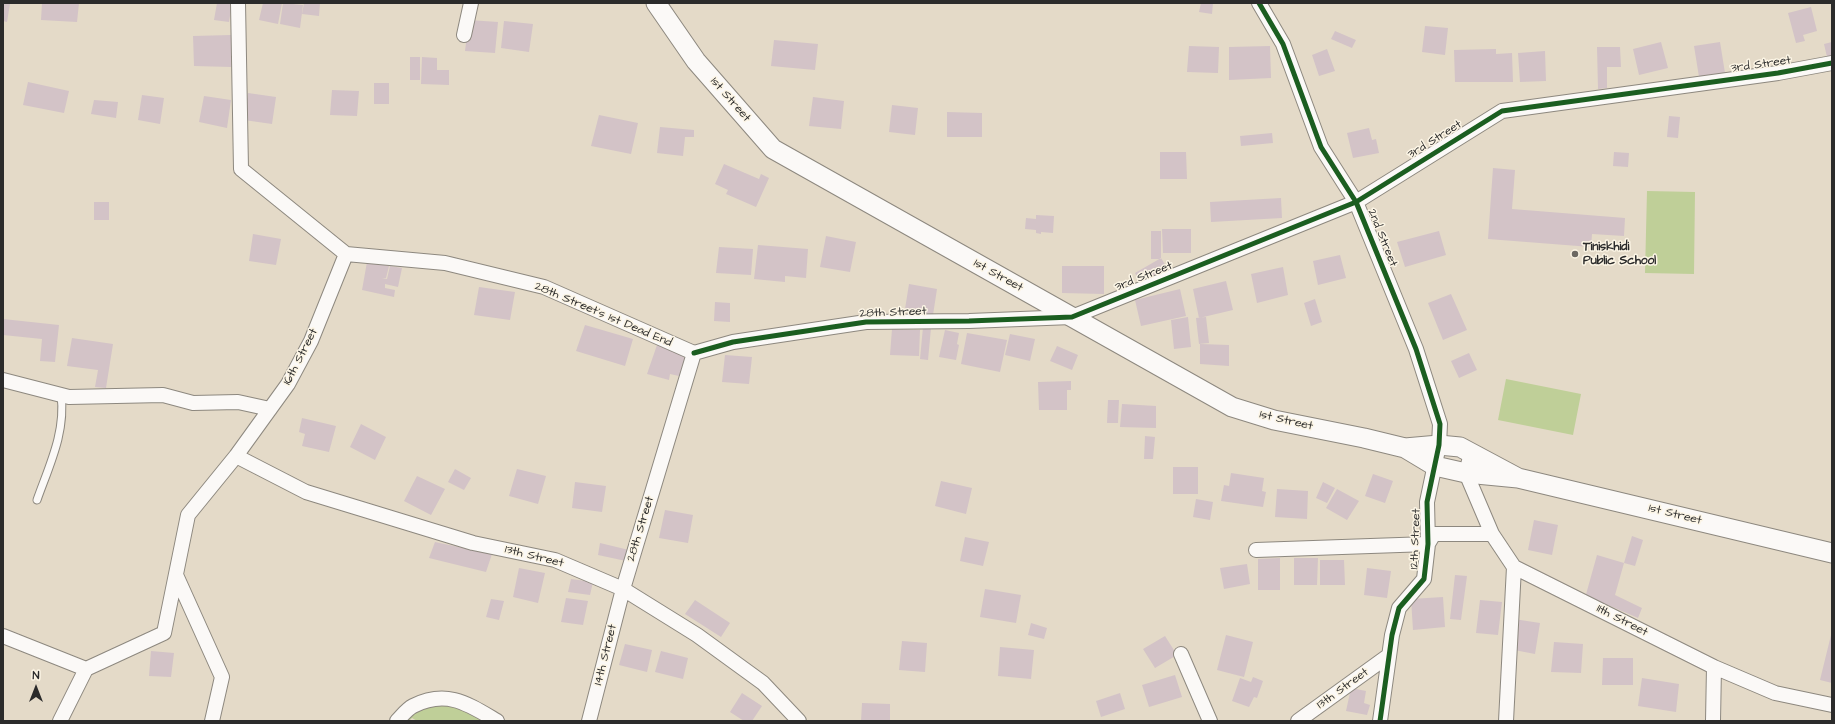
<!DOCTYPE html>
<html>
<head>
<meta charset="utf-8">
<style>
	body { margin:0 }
	#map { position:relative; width:1835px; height:724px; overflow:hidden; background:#e4dac8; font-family:"Architects Daughter",sans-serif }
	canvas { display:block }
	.frame { position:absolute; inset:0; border:4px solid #2b2b2b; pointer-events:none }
	.north { position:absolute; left:16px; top:668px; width:40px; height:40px; -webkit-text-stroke:3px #fcf5e5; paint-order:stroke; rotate:0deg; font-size:11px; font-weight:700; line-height:16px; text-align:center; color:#2b2b2b }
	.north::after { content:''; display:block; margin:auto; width:14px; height:18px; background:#2b2b2b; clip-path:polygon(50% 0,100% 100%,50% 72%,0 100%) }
</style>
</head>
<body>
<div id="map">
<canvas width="1835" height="724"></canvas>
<div class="frame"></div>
<div class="north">N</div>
</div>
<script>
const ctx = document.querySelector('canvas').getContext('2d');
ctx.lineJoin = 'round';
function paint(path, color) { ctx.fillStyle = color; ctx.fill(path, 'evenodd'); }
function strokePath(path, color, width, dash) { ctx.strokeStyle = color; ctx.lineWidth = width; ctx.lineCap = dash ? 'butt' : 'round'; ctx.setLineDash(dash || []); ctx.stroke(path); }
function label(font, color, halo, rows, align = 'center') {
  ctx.font = font + ' "Architects Daughter",sans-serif'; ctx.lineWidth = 3; ctx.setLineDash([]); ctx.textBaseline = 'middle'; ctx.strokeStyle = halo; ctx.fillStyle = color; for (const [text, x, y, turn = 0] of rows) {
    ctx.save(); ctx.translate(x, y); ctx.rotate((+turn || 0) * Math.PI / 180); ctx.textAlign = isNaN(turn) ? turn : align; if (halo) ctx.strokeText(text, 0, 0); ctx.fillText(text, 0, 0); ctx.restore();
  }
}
const green = new Path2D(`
	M1647 191 1695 192 1694 274 1645 273Z
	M1506 379 1581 394 1573 435 1498 420Z
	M431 700 497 721H417L412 718 409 721H397Z`);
const building = new Path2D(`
	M3 3 10 4 7 22 3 21Z
	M42 3H79L77 22 41 20Z
	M217 3H232L229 22 214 20Z
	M263 3H282L278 24 259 20Z
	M283 3 303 5 300 28 280 24Z
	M304 3H320L319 16 302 14Z
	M1201 3H1213L1212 14 1199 12Z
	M1811 7 1817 31 1803 35 1805 41 1796 43 1788 13Z
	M469 20 498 22 495 53 465 51Z
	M504 21 533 24 529 52 501 48Z
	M1425 26 1448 28 1445 55 1422 52Z
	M1335 31 1356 40 1352 48 1331 39Z
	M231 35V67L194 66 193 36Z
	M774 40 818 44 815 70 771 66Z
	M1661 42 1668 68 1639 75 1633 49Z
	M1720 42 1725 73 1699 77 1694 46Z
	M1832 42V56L1827 57 1824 44Z
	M1189 46 1219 47 1218 73 1187 72Z
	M1270 46 1271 78 1229 80V47Z
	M1597 47H1620L1621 67H1607V88L1598 89Z
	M1327 49 1335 71 1319 76 1312 55Z
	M1496 49V54L1512 53 1513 82H1455L1454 50Z
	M1545 51 1546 81 1520 82 1518 53Z
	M410 57H420V80H410Z
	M422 57 437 58V70H449V85L421 84Z
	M28 82 69 91 64 113 23 105Z
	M374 83H389V104H374Z
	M332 90 359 91 357 116 330 115Z
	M248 93 276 97 272 124 244 120Z
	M142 95 164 98 160 124 138 120Z
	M204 96 231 100 227 128 199 122Z
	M813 97 844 101 841 129 809 126Z
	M94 100 118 102 116 118 91 114Z
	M892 105 918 108 915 135 889 132Z
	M947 112 982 113V137H947Z
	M599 115 638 123 631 154 591 146Z
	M1669 116 1680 117 1678 138 1667 137Z
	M660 127 694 130V137H685L683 156 657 153Z
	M1369 128 1372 140 1376 139 1379 153 1353 158 1347 133Z
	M1272 133 1273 143 1241 146 1240 136Z
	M1160 152H1186L1187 179H1160Z
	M1614 152 1629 153 1628 167 1613 166Z
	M724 164 759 179 761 174 769 178 756 207 726 194 728 190 715 184Z
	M1493 168 1515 170 1512 209 1625 218 1624 236 1592 234 1591 247 1488 239Z
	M1281 198 1282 218 1211 222 1210 202Z
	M94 202H109V220H94Z
	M1036 215 1054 216 1053 233 1041 232V234L1036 233V230L1025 229 1026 218 1036 219Z
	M1162 229H1191V253H1163Z
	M1151 231H1161V259H1151Z
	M1439 231 1446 255 1405 267 1397 242Z
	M253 234 281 239 276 265 249 261Z
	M826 236 856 242 850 272 820 267Z
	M758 245 808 249 806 278 785 276V282L754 279Z
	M719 247 753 249 751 275 716 273Z
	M1340 255 1346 278 1318 285 1313 261Z
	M1161 258 1169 271 1142 286 1135 273Z
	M367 262 389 266 386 278H382L387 279 390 266 402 268 398 287 385 284V288L395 290 394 297 362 290Z
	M1062 266H1104V294L1062 293Z
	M1283 267 1288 295 1257 303 1251 274Z
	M1226 281 1233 310 1199 318 1193 289Z
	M909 284 937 289 933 315 905 309Z
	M479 287 515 292 510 320 474 315Z
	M1180 289 1186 316 1141 326 1135 300Z
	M1451 294 1467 330 1443 340 1428 303Z
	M1315 299 1322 322 1311 326 1304 303Z
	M715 302 730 303V322L714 321Z
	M1188 317 1191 347 1174 349 1171 320Z
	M1206 317 1209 343 1199 344 1196 318Z
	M3 319 59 325 55 362 40 361 42 339 3 335Z
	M585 325 633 339 625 366 576 351Z
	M923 327 931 328 928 360 920 359Z
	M892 329 920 330 919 356 890 355Z
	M945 330 959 333 957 344 959 345 956 360 939 357Z
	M967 333 1007 340 1000 372 961 364Z
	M1010 334 1035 339 1030 361 1005 355Z
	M72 338 113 344 106 388 95 387 98 370 67 366Z
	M1200 344 1229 345V366L1200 364Z
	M657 345 686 354 679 376 670 374 669 380 647 374Z
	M1057 346 1078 355 1072 370 1050 361Z
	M1469 353 1477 370 1459 378 1451 361Z
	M725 355 752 357 749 384 722 382Z
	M1071 381V390H1067V410H1039L1038 382Z
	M1108 400H1119L1118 423H1107Z
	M1122 404 1156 406V428L1120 427Z
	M302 418 336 426 329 452 302 446 305 434 299 432Z
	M361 424 386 437 375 460 350 447Z
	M1145 436 1155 437 1153 459H1144Z
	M1173 467H1198V494H1173Z
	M455 469 471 478 464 490 448 482Z
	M517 469 546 476 538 504 509 496Z
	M1231 473 1264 478 1262 491 1266 492 1263 507 1221 501 1224 485 1229 486Z
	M1373 474 1393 481 1385 503 1365 496Z
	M417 476 445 489 431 515 404 501Z
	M941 481 972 488 966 514 935 506Z
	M575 482 606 486 602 512 572 508Z
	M1323 482 1335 488 1327 503 1316 498Z
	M1277 489 1308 491 1307 519 1275 517Z
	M1337 489 1359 501 1347 520 1326 508Z
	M1196 499 1213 502 1210 520 1193 517Z
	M665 510 693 515 688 543 659 538Z
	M1534 520 1558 525 1552 555 1528 550Z
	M1632 536 1643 540 1635 566 1624 563Z
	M965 537 989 542 983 566 960 561Z
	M435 542 492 554 486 572 429 558Z
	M600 543 629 550 626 561 598 555Z
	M1597 555 1624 563 1615 595 1642 608 1638 618 1608 605 1585 598Z
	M1280 558V590H1258V559Z
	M1294 558H1318L1317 585H1294Z
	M1320 560H1344L1345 585H1320Z
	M1247 564 1250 584 1224 589 1220 568Z
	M519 568 545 573 538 603 513 597Z
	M1367 568 1391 571 1387 598 1364 595Z
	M1455 575 1467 576 1461 620 1450 619Z
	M571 579 593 582 590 595 568 592Z
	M985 589 1021 595 1016 623 980 617Z
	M1443 597 1445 627 1413 630 1411 599Z
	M566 598 588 601 583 625 561 622Z
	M491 599 504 601 499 620 486 617Z
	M695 600 730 623 721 637 685 614Z
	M1480 600 1502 602 1498 635 1476 633Z
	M1514 619 1540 623 1535 654 1509 649Z
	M1031 623 1047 628 1044 639 1028 635Z
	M1832 631V683L1820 680Z
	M1226 635 1253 642 1244 677 1217 670Z
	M1165 636 1177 655 1155 668 1143 649Z
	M902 641 927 643 925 672 899 670Z
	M1554 642 1583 644 1581 673 1551 672Z
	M625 644 652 650 647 672 619 665Z
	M1000 647 1034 650 1031 679 998 676Z
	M151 651 174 653 171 677 149 676Z
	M661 651 688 658 683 679 655 672Z
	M1603 658H1633V685H1602Z
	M1175 675 1182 697 1149 707 1142 685Z
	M1253 677 1263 681 1257 698 1254 697 1249 707 1232 701 1240 678 1251 682Z
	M1642 678 1679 684 1676 712 1638 706Z
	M1351 688 1366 691 1364 703 1370 705 1367 715 1346 711Z
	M742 693 762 706 752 721H744L730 712Z
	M1120 693 1125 709 1101 717 1096 701Z
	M862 703 890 704V721H861Z`);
const service = new Path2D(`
	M37 500C49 466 66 432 61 395`);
const minor = new Path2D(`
	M238 3 241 169 346 254
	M1259 3 1283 44 1321 147 1356 202 1416 349 1440 424 1439 445 1427 502 1428 544 1424 579 1399 608 1392 635 1380 721
	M464 35 471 3
	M346 254 445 263 544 287 694 353
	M694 353 733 342 866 322 969 321 1072 317 1356 202 1502 111 1778 73 1832 63
	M3 380 69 397 163 395 193 403 238 402 270 409
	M1471 453 1466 473 1492 534 1514 567 1714 667 1775 693 1832 705
	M236 456 306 492 473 543 555 560 623 589 697 635 763 683 799 721
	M1256 550 1428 544 1434 534H1492
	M176 575 222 677 212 721
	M3 636 86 669 164 633 188 515 236 456 288 384 311 341 346 254
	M1181 654 1210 721
	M60 721 86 669
	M397 721C402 716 407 709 413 706 447 689 468 704 497 721
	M589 721 623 589 694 353
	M1298 721 1388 656
	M1506 721 1514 567
	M1713 721 1714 667`);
const secondary = new Path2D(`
	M656 3 696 61 773 149 1232 407 1274 420 1364 438 1405 448 1439 445 1460 447 1518 478
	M1405 448 1435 466 1466 473 1518 478 1832 553`);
const cycleway = new Path2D(`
	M1259 3 1283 44 1321 147 1356 202 1416 349 1440 424 1439 445 1427 502 1428 544 1424 579 1399 608 1392 635 1380 721
	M694 353 733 342 866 322 969 321 1072 317 1356 202 1502 111 1778 73 1832 63`);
const markers = [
	[1575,254,4,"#6c6862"]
];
const streetNames = [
	["3rd Street",1761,65,-8],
	["1st Street",730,100,49],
	["3rd Street",1435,140,-32],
	["2nd Street",1382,238,68],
	["1st Street",998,276,29],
	["3rd Street",1144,277,-22],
	["28th Street",893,313,-2],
	["28th Street's 1st Dead End",603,315,23],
	["16th Street",301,357,-63],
	["1st Street",1286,421,13],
	["1st Street",1675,515,14],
	["28th Street",641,529,-73],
	["12th Street",1416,539,-88],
	["13th Street",534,557,14],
	["11th Street",1622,621,27],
	["14th Street",606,655,-76],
	["13th Street",1343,689,-36]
];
const poiNames = [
	["Tiniskhidi",1583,247],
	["Public School",1583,261]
];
paint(green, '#bfcf98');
paint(building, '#d3c3c7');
strokePath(service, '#8d887f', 9);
strokePath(minor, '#8d887f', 16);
strokePath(secondary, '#8d887f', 21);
strokePath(service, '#fbf9f7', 7);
strokePath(minor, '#fbf9f7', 14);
strokePath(secondary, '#fbf9f7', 19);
strokePath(cycleway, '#1b5e20', 5);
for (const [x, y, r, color] of markers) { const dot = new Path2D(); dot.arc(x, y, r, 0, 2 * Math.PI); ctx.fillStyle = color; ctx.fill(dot); strokePath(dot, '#fcf5e5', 1.5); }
label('12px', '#2b2b2b', '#fcf5e5', streetNames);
label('bold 12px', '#2b2b2b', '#fcf5e5', poiNames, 'left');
</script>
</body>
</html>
